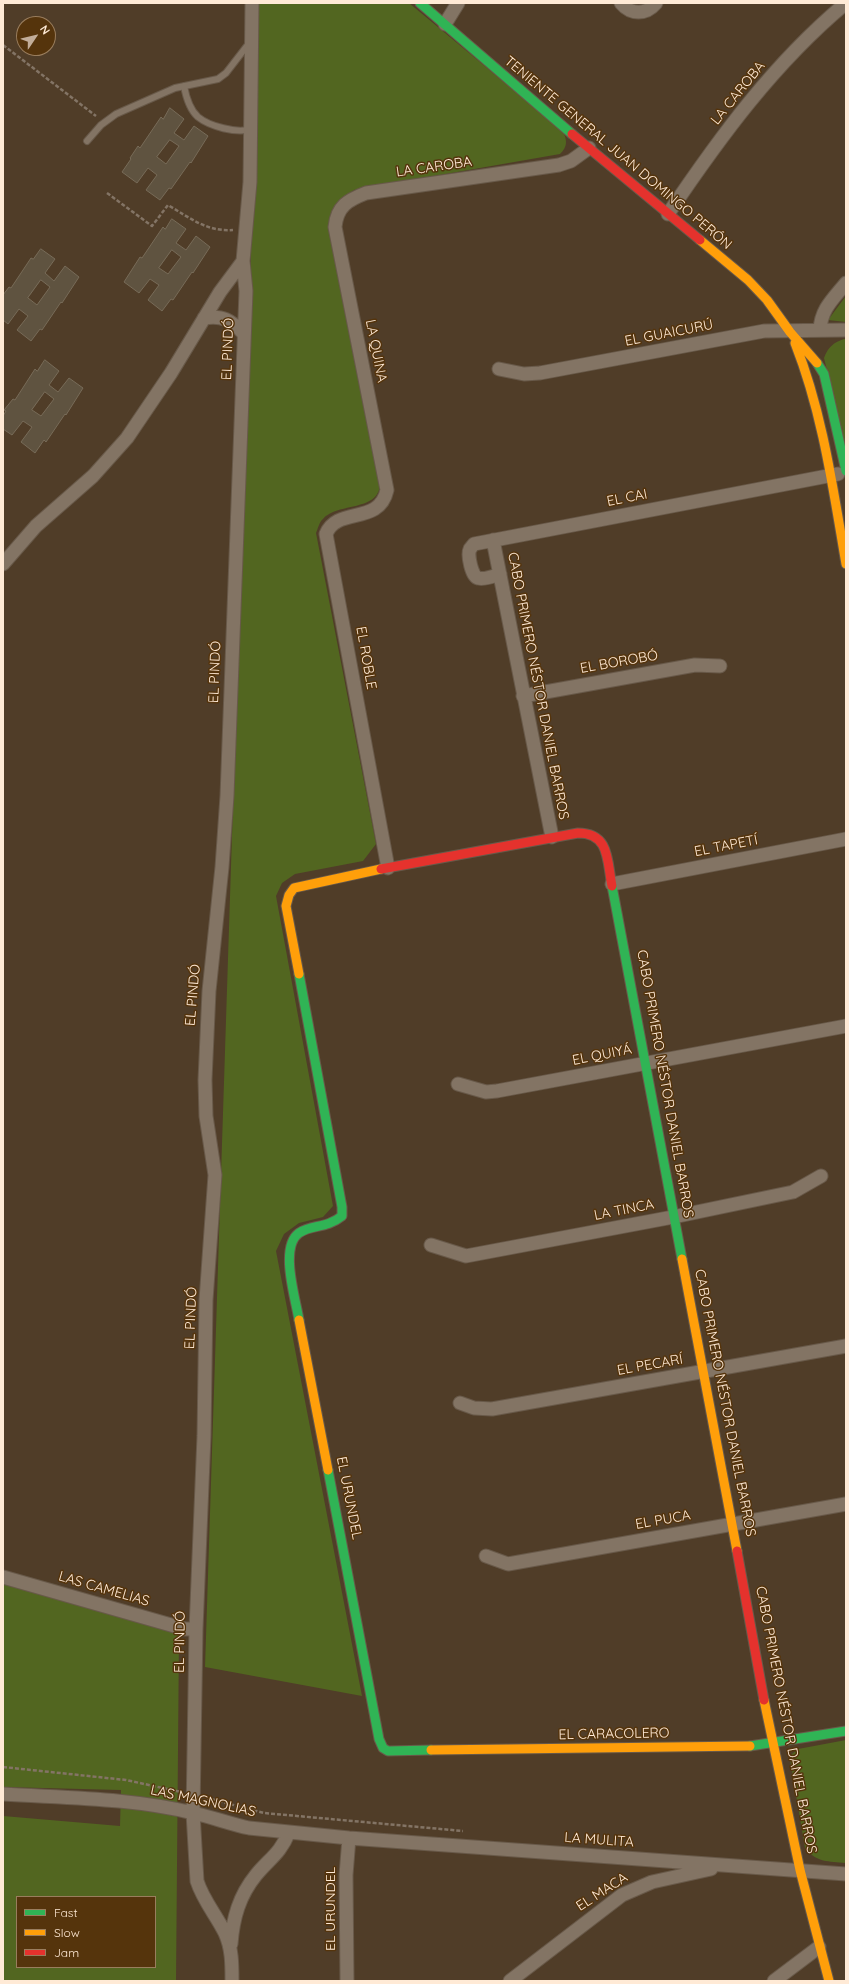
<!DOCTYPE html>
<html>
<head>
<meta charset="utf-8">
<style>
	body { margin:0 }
	#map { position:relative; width:849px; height:1984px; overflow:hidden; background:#503d28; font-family:Quicksand,sans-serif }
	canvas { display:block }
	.frame { position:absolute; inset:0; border:4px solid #ffead6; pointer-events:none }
	.legend { position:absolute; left:16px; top:1896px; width:140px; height:72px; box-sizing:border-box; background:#55340c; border:1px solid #997d5d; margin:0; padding:5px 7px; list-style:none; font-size:12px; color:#ffead6 }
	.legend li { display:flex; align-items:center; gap:8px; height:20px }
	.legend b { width:20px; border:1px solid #997d5d }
	.north { position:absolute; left:16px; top:16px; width:40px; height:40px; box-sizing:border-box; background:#55340c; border:1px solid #997d5d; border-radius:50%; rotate:55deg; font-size:11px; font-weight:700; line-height:16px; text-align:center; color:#ffead6 }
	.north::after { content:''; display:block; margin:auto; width:14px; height:18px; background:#c2ad99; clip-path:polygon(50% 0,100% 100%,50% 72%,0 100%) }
</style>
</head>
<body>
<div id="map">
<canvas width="849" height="1984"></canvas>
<div class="frame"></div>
<ul class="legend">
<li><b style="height:5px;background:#30b455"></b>Fast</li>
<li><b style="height:5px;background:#ff9f0a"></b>Slow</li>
<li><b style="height:5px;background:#e5322d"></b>Jam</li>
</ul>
<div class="north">N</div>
</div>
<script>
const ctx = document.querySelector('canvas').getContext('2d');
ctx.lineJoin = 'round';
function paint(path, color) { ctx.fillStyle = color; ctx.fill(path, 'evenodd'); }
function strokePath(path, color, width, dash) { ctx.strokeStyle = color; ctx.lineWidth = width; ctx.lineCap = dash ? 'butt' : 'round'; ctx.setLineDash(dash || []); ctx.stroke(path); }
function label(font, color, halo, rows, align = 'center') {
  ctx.font = font + ' Quicksand,sans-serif'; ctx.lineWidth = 3; ctx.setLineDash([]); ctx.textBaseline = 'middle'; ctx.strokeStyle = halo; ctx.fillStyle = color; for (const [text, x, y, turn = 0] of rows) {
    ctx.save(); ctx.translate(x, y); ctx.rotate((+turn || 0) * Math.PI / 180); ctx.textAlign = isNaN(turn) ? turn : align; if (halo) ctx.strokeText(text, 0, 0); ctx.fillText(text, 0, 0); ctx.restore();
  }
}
const green = new Path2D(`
	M259 3H409L563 131C567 141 568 146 560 154L354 190 341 199 333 211 380 484C379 512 338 502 323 519 319 522 318 529 316 533L376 844 363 861 295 874 282 883 276 896 333 1206 323 1217 299 1223 284 1234 276 1251 362 1696 205 1667Z
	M846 296V322L828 320Z
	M844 339H846V448L824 358C828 347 833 343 844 339Z
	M3 1582 176 1629 179 1635 176 1981H3V1816L120 1826 121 1790 3 1787ZM17 1897H155V1967H17Z
	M846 1740V1863C828 1861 817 1863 805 1848L790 1759 792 1754 798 1749Z`);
const building = new Path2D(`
	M170 108 184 119 174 133 184 140 194 126 208 136 191 163 190 162 171 189 169 188 160 200 146 190 157 175 148 168 137 183 122 172 131 159 130 158 138 146 140 148 161 117 163 119ZM170 140 179 146 166 164 157 157Z
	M172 219 186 229 176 243 186 250 196 236 210 247 193 273 192 272 173 300 171 299 162 311 148 300 159 285 150 279 139 293 124 282 140 257 142 258 163 227 165 229ZM172 250 181 257 168 274 159 268Z
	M41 249 55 259 45 273 54 281 65 266 79 277 62 303 61 302 42 330 40 329 31 341 17 330 28 316 19 309 8 324 3 320V295L9 287 11 288 31 258 33 259ZM41 280 50 287 37 305 28 298Z
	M45 360 59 371 49 385 58 392 69 378 83 388 66 415 65 414 46 442 44 440 35 453 21 442 32 427 23 421 12 435 3 429V416L6 411 4 410 13 399 15 400 35 369 37 371ZM45 392 54 399 41 416 32 410Z`);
const path = new Path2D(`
	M3 45 96 116
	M107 193 152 226 168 205C190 218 207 232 233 230
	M3 1767 126 1780 181 1792
	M207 1798 264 1813 463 1831`);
const lane = new Path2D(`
	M184 86C186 97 189 109 198 117 209 126 237 134 251 129
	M87 141 101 125 116 114 175 88 218 79 226 73 250 42`);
const street = new Path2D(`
	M621 3C631 15 646 15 656 3
	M445 24 458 3
	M668 214C720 137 774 63 846 3
	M204 318C223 315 231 320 244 334
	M820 330C821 309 833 299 846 283
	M499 369 524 374 540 373 764 331 846 330
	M493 540 552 837
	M3 564 36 526 93 476 127 438 171 373 220 292 243 261
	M500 574C494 576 484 580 478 578 472 577 467 555 470 549 470 549 473 545 474 544L838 474
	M523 696 695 665 720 666
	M388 868 326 534C337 506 379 526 387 490L335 227C337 206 348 200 366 193L559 165 571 161 589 148
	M612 884 846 839
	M458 1084 486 1092 497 1091 846 1026
	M431 1245 466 1256 673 1217 793 1192 821 1176
	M460 1403 474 1408 492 1409 846 1346
	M486 1556 508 1564 846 1504
	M3 1577 185 1629H196
	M3 1794C66 1798 132 1798 193 1813 212 1817 230 1824 249 1828L349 1838 846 1874
	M231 1944C233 1918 239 1896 256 1875 270 1858 280 1854 289 1832
	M232 1981C232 1964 232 1948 225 1933 216 1915 203 1900 197 1881L193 1813 196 1629 204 1436 206 1300 215 1175 206 1116 205 1080 209 991 222 867 227 796 246 291 243 261 250 182 252 3
	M347 1981 346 1875 349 1838
	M510 1981 622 1895 652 1882 711 1869
	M774 1981 819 1947`);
const fast = new Path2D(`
	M420 3 572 134
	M817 363 824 374 846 471
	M612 886 682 1259
	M299 974 342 1207V1216C326 1229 312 1224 299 1233 279 1247 296 1300 299 1320
	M328 1470 379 1739 383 1748 388 1751 431 1750
	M750 1746 846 1731`);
const slow = new Path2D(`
	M700 240 748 280 767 300 790 332 817 363
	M795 343C823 414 833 489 846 564
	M299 974 286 906 289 895 294 888 381 869
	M682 1259 737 1551
	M299 1320 328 1470
	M764 1700 800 1870 829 1981
	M431 1750 750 1746`);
const jam = new Path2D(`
	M572 134 700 240
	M381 869 578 833C610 833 607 861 612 886
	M737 1551 764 1700`);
const streetNames = [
	["LA CAROBA",738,93,-51],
	["TENIENTE GENERAL JUAN DOMINGO PERÓN",618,153,40],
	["LA CAROBA",434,167,-8],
	["EL GUAICURÚ",669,333,-11],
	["EL PINDÓ",228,349,-88],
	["LA QUINA",376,351,79],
	["EL CAI",627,498,-11],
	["EL ROBLE",366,658,80],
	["EL BOROBÓ",619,662,-10],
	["EL PINDÓ",215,672,-88],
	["CABO PRIMERO NÉSTOR DANIEL BARROS",538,686,79],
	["EL TAPETÍ",726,846,-11],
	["EL PINDÓ",193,995,-85],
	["EL QUIYÁ",602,1055,-11],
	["CABO PRIMERO NÉSTOR DANIEL BARROS",665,1084,80],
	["LA TINCA",624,1210,-11],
	["EL PINDÓ",191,1318,-88],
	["EL PECARÍ",650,1365,-10],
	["CABO PRIMERO NÉSTOR DANIEL BARROS",725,1403,79],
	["EL URUNDEL",349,1498,79],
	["EL PUCA",663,1520,-10],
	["LAS CAMELIAS",104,1589,16],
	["EL PINDÓ",180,1642,-89],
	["CABO PRIMERO NÉSTOR DANIEL BARROS",786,1720,79],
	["EL CARACOLERO",614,1734,-1],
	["LAS MAGNOLIAS",203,1801,12],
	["LA MULITA",599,1840,4],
	["EL MACA",602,1892,-33],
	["EL URUNDEL",331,1909,-90]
];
paint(green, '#526620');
paint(building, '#5f5340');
strokePath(building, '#776b58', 1);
strokePath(lane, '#685949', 8);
strokePath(street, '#685949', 15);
strokePath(fast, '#685949', 11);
strokePath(slow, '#685949', 11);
strokePath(jam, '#685949', 11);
strokePath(path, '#837465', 2.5, [4, 2]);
strokePath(lane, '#837464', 6);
strokePath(street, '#837464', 13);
strokePath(fast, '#30b455', 9);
strokePath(slow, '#ff9f0a', 9);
strokePath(jam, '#e5322d', 9);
label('14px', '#ffead6', '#55340c', streetNames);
</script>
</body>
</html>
